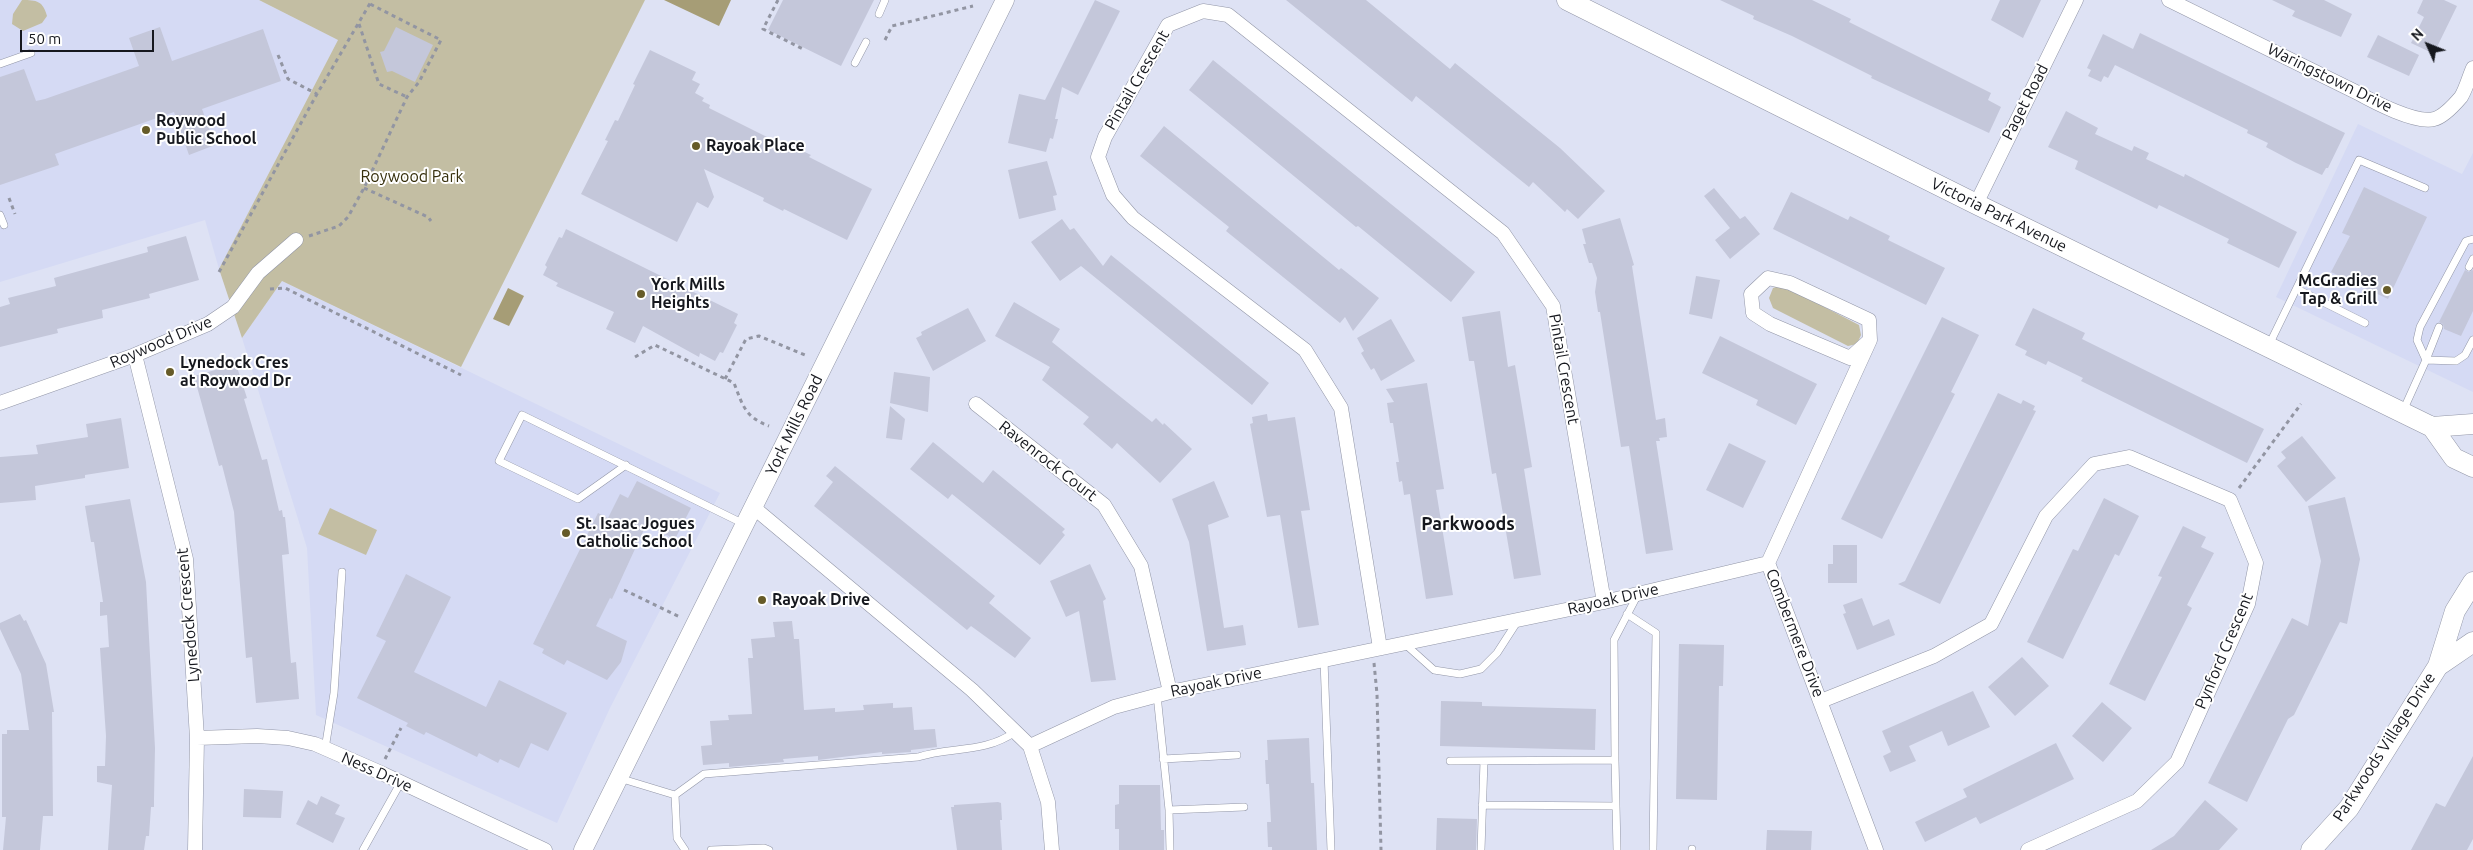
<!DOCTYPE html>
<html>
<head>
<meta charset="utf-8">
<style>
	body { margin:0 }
	#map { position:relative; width:2473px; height:850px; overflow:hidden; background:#dee2f4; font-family:Ubuntu,sans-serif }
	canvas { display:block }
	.north { position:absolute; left:2403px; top:20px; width:50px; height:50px; -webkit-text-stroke:4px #fff; paint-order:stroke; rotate:314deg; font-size:14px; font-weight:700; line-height:20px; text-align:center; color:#16181e }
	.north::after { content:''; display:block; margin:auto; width:18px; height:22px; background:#16181e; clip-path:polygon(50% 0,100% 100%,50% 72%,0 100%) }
	.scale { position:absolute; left:20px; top:30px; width:134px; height:22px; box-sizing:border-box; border:2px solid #16181e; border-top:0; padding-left:6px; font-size:15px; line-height:18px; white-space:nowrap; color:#16181e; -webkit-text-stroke:4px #fff; paint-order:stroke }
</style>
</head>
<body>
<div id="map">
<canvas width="2473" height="850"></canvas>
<div class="north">N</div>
<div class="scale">50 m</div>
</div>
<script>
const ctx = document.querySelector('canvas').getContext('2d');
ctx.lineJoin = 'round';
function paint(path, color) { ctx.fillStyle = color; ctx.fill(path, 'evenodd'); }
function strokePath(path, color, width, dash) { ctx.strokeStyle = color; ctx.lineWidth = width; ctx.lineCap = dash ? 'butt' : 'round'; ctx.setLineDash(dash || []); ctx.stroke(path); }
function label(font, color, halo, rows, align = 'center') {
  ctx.font = font + ' Ubuntu,sans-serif'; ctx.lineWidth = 4; ctx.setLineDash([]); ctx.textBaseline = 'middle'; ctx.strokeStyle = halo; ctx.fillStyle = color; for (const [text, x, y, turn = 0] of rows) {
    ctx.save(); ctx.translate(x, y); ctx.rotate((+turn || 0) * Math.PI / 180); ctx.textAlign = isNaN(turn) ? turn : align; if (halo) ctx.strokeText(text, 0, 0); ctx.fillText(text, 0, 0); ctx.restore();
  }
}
const built = new Path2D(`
	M0 0H259L338 40 219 269 205 220 0 282Z
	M2358 124 2462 174 2473 153V392L2276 297Z
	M282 281 720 493 610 708 557 823 316 715 307 548 242 338Z`);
const green = new Path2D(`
	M22 0C37 0 43 1 47 16L42 23 23 31 12 24 13 14Z
	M259 0H645L461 367 282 281 242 338 219 269 338 40Z
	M1782 285 1859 325 1861 335 1857 344 1848 346 1773 308 1769 298 1773 288Z
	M330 508 377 530 366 555 318 534Z`);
const water = new Path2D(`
	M664 0H731L719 26Z
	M508 288 524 296 509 326 493 319Z`);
const building = new Path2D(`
	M783 0H874L841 66 768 30Z
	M1095 0 1120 11 1078 95 1062 87 1055 119H1058L1053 139 1050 138 1046 152 1008 143 1019 94 1045 100Z
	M1286 0H1366L1450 69 1455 63 1560 148 1605 191 1578 219 1567 209 1565 212 1533 182 1529 187 1416 96 1412 102Z
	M1720 0H1812L1851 19 1849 22 1991 93 1988 100 2001 107 1989 133 1871 78 1872 76 1792 36 1753 19 1754 16Z
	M2000 0H2041L2023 38 1991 20Z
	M2272 0H2324L2352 14 2341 37 2292 16 2295 11Z
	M2423 0H2444L2457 6 2436 49 2432 47 2430 52 2411 43 2424 17 2417 13Z
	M160 27 172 61 263 29 281 81 202 109 215 145 189 155 174 112 55 154 59 165 0 185V77L24 69 36 101 45 99 139 66 129 38Z
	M396 27 433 45 415 82 392 71 387 72 380 52 384 51Z
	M2140 33 2345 133 2328 168H2326L2322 175 2296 163 2266 147 2268 143 2247 133 2248 130 2115 65 2108 78 2104 76 2101 82 2088 76 2091 70 2087 68 2103 34 2133 49Z
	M2378 35 2419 55 2409 76 2367 57Z
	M650 50 696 72 692 80 700 84 695 93 704 98 702 101 710 105 709 108 789 148 790 145 811 155 809 157 872 189 847 240 784 209 783 211 763 201 764 198 704 169 714 197 708 208 697 202 677 242 581 194 608 141 605 140 615 120 618 121 635 85 633 84Z
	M1213 60 1475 272 1451 302 1358 226 1356 227 1189 90Z
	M2066 111 2098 128 2095 134 2132 151 2134 146 2149 153 2146 159 2184 177 2185 174 2297 232 2279 268 2227 243 2229 239 2190 220 2159 205 2157 209 2075 169 2078 161 2048 147Z
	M1164 126 1339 270 1341 268 1379 298 1353 331 1345 317 1340 323 1226 231 1229 227 1140 156Z
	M1047 161 1057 195 1053 196 1056 210 1019 219 1008 170Z
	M2364 187 2427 217 2388 299 2331 272 2350 236 2342 233Z
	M1714 188 1740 219 1745 216 1760 234 1730 259 1715 240 1730 228 1704 196Z
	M1791 192 1848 220 1850 216 1890 236 1888 240 1945 268 1926 305 1773 229Z
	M1620 218 1634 265 1632 266 1656 420 1665 418 1667 437 1659 438 1660 441H1656L1673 550 1646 554 1629 446 1621 447 1600 312H1598L1595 292 1597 278 1592 263H1589L1583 244H1586L1582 229Z
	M1062 219 1070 230 1074 228 1103 266 1111 255 1269 383 1252 405 1081 266 1060 281 1031 242Z
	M566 229 738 314 734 323 737 325 723 353 720 352 715 361 700 353 699 357 643 326 635 343 606 329 614 312 556 286 558 283 543 275 547 267 545 265 559 237 562 238Z
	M186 236 199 280 149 294 150 298 102 310 103 318 57 329 58 333 0 347V307L10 304 8 298 56 286 54 278 148 252 147 247Z
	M2465 270 2469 272 2473 270V311L2461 336 2444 329 2443 324 2439 322Z
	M1696 276 1720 280 1712 319 1689 314Z
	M1014 302 1060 329 1052 342 1152 422 1156 418 1163 425 1164 423 1192 449 1160 483 1117 443 1112 449 1083 424 1089 417 1042 380 1050 367 995 336Z
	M968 308 986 341 933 371 916 338 922 335 921 332Z
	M2033 308 2085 333 2082 339 2264 429 2247 463 2081 381 2083 378 2048 361 2046 365 2025 355 2027 351 2015 345Z
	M1500 311 1508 367 1515 365 1532 467 1524 469 1541 575 1514 579 1496 473 1492 474 1474 361H1469L1462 317Z
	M1942 317 1979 335 1951 392 1955 394 1882 539 1841 519Z
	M1391 319 1415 361 1381 381 1374 368 1371 370 1361 353 1364 351 1357 338Z
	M1720 336 1817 384 1796 425 1756 405 1758 400 1702 373Z
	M236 364 247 398 244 399 262 460 267 459 279 511 282 510 283 517H285L289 554 282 555 286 605 291 663 296 662 299 699 256 703 252 657 246 658 234 512 222 465 219 466 194 376Z
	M894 372 930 377 928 412 890 403Z
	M1427 383 1444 489 1436 490 1453 595 1426 599 1410 494 1404 495 1402 481 1399 482 1396 462H1399L1393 423H1390L1387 403 1394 402 1386 389Z
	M1998 393 2021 404 2023 400 2035 406 2033 410 2036 411 1940 604 1898 584 1905 581Z
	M890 406 905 419 902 440 886 438Z
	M1267 414 1268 421 1295 417 1310 510 1301 511 1319 625 1298 628 1280 515 1267 517 1250 424 1253 423 1252 417Z
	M121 418 129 468 85 475V478L35 486 36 500 0 503V457L38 454 36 445 88 437 86 424Z
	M2302 436 2336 478 2306 502 2277 466 2286 458 2281 452Z
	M933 442 983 483 993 470 1065 529 1062 532 1065 535 1040 565 952 494 948 499 910 469Z
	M1729 443 1766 461 1743 508 1706 490Z
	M835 466 995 596 989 603 1031 638 1015 658 971 626 967 630 814 506 833 482 826 476Z
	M637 481 691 508 675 539 646 525 612 599 610 598 596 626 627 641 621 662 607 680 567 660 564 665 542 653 544 649 533 644 598 513 608 518 620 494 628 498Z
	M1214 481 1229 517 1208 525 1224 628 1243 625 1246 645 1207 651 1189 542 1172 499Z
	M2345 497 2360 559 2347 624 2340 622 2294 715 2288 719 2247 802 2208 783 2292 618 2308 626 2321 561 2308 506Z
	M2104 498 2139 516 2119 556 2115 554 2063 659 2027 642 2073 549 2078 551Z
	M130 499 146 582 155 748 154 799V807H151L149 836H146L144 850H108L112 785 97 782V766H105L106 736 100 648 109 647 107 615 100 616V602H103L94 542H91L85 506Z
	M2183 526 2206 537 2201 547 2214 553 2187 605 2192 608 2145 701 2109 684 2162 577 2158 576Z
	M1833 545H1857V583H1828V564H1833Z
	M1090 564 1106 599 1103 601 1116 680 1091 682 1079 611 1066 617 1050 581Z
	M406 574 451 597 414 672 486 707 499 680 567 713 548 751 531 743 519 768 500 759 498 763 479 753 477 757 426 732 424 735 406 726 408 723 357 698 386 641 376 636Z
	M1862 598 1873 626 1889 619 1895 635 1857 650 1843 614 1846 613 1843 605Z
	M20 614 24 621 26 620 46 664 54 712H52L53 816H43L40 850H3L6 817H2V734H7V730H29L21 674 0 629V623Z
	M792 621 794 639H799L804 710 835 708V712L864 710 863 705 893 703V708L912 707 914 730 935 729 937 747 911 750V752L882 754V752L818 760V756L783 759 784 762 729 767V763L703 765 701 746 712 745 710 721 729 720 728 715 752 714 748 658H753L751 639 775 637 773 622Z
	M1679 644 1724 645 1723 686H1719L1717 800 1676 799Z
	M2022 657 2049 686 2015 716 1988 687Z
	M1973 691 1990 727 1948 746 1942 731 1909 746 1916 761 1890 772 1883 756 1891 752 1882 731Z
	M1441 701 1482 702V706L1596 709 1595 750 1440 746Z
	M2102 702 2132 728 2103 762 2072 736Z
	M1309 738 1311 783H1314L1317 850H1272V847H1268L1267 822H1271L1269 784H1266L1265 760H1268L1267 740Z
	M2056 743 2074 779 1980 824 1976 817 1925 842 1915 822 1967 797 1963 789Z
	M2473 756V839L2467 850H2411L2436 803 2445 807Z
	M1119 785H1160L1161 830H1164V850H1119V829H1115V805L1119 804Z
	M244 789 283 791 281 818 243 817Z
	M321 796 340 805 335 814 345 818 333 843 296 824 308 800 317 805Z
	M2205 800 2238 829 2219 850H2151L2174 836Z
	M998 802 1001 803 1002 820H1000L1002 850H957L951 807H954V805Z
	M1437 818 1477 819 1476 850H1436Z
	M1767 830 1812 831 1811 850H1766Z`);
const path = new Path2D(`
	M778 0 763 29 803 49
	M359 24 379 84 407 97
	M885 40 892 26 973 6
	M278 55 288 79 317 94
	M364 188 428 217 431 221
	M9 198 15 214
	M309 236 339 226 348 217 364 188 407 97 419 82 441 40 370 4
	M219 272 317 94 372 0
	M270 289 285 288 461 375
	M635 357 655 345 734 383C743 406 745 417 769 426
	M725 379 746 339 759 336 805 355
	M2239 488 2301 404
	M624 590 680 617
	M1374 663 1377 694 1381 850
	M385 759 401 728`);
const service = new Path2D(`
	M879 14 885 0
	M855 63 866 42
	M0 64 31 53
	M0 215 4 225
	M2469 267 2473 259
	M2297 289 2365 323
	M2269 345 2359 160 2425 188
	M2426 360 2417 340 2420 327 2466 241 2473 239
	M2426 360 2439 327
	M2403 411 2426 360 2456 361 2465 355 2473 340
	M626 465 578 499 499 461 522 415 744 524
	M1627 614 1656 633 1653 850
	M1405 644 1434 670 1460 674 1481 669 1497 653 1517 622
	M1324 660 1331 850
	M1157 695 1169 810 1244 807
	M325 749 334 693 342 572
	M1163 759 1237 755
	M1615 760 1617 850
	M1450 761 1615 760 1614 640 1637 596
	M619 778 675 795 704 774 918 757C952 746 983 754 1015 732
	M675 795 677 838 685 850
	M1482 805 1616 806
	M1169 810 1170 850
	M363 850 401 782
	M711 850 764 848 769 850
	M1481 850 1484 761
	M1692 850V849`);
const minor = new Path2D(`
	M2169 0 2358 93C2374 102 2416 124 2434 119 2443 117 2455 104 2461 97 2466 89 2469 77 2473 68
	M1976 204 2076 0
	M1870 340 1850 358 1770 324 1753 313 1751 294 1768 278 1790 283 1869 320 1870 340 1768 563 1876 850
	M135 355 186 559 197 738 195 850
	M0 403 135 355 208 324 233 307 258 273 296 240
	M976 404 1104 505 1141 566 1170 692
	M753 507 972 690 1030 746 1048 802 1052 850
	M1380 648 1341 408 1305 350 1133 218 1113 195 1098 157 1105 137 1168 25 1203 11 1228 15 1503 233 1553 306 1604 602
	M1821 701 1934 656 1991 624 2046 516 2094 464 2129 457 2230 500 2256 563 2248 604 2177 762 2137 801 2028 850
	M197 738 257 736 288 738 315 744 379 772 545 850
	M1030 746 1114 707 1170 692 1604 602 1768 563`);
const tertiary = new Path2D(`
	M583 850 1005 0`);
const secondary = new Path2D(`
	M1567 0 1976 204 2432 427 2454 458 2473 467
	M2432 427 2473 424
	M2438 666 2473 642
	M2311 850 2349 808 2438 666 2455 611 2473 582`);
const markers = [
	[146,130,5,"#665b28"],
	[696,146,5,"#665b28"],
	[2387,290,5,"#665b28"],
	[641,294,5,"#665b28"],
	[170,372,5,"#665b28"],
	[566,533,5,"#665b28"],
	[762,600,5,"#665b28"]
];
const streetNames = [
	["Waringstown Drive",2330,78,26],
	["Pintail Crescent",1137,80,-60],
	["Paget Road",2025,102,-63],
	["Victoria Park Avenue",1999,215,26],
	["Roywood Drive",161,342,-23],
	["Pintail Crescent",1564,369,80],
	["York Mills Road",794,425,-64],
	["Ravenrock Court",1048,461,38],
	["Rayoak Drive",1613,599,-13],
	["Lynedock Crescent",188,615,-95],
	["Combermere Drive",1795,633,69],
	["Pynford Crescent",2224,651,-67],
	["Rayoak Drive",1216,682,-12],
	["Parkwoods Village Drive",2384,747,-57],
	["Ness Drive",377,772,24]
];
const poiNames = [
	["Roywood",156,121],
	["Public School",156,139],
	["Rayoak Place",706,146],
	["McGradies",2377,281,"right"],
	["Tap & Grill",2377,299,"right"],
	["York Mills",651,285],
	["Heights",651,303],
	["Lynedock Cres",180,363],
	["at Roywood Dr",180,381],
	["St. Isaac Jogues",576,524],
	["Catholic School",576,542],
	["Rayoak Drive",772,600]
];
const parkNames = [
	["Roywood Park",412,177]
];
const neighbourhoodNames = [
	["Parkwoods",1468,524]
];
paint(built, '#d5daf4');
paint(green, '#c3bea3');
paint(water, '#a69d76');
paint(building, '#c4c7da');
strokePath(service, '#9296a7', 8);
strokePath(minor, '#9296a7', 15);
strokePath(tertiary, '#9296a7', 19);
strokePath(secondary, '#9296a7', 21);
strokePath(path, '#9295a2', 3, [4, 4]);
strokePath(service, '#fff', 7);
strokePath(minor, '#fff', 14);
strokePath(tertiary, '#fff', 18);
strokePath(secondary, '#fff', 20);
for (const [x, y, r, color] of markers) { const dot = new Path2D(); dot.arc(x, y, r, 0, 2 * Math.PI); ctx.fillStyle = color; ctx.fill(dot); strokePath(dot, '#fff', 2); }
label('16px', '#16181e', '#fff', streetNames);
label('bold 16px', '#16181e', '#fff', poiNames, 'left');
label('16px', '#352e0b', '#fff', parkNames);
label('bold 18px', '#16181e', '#fff', neighbourhoodNames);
</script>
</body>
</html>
